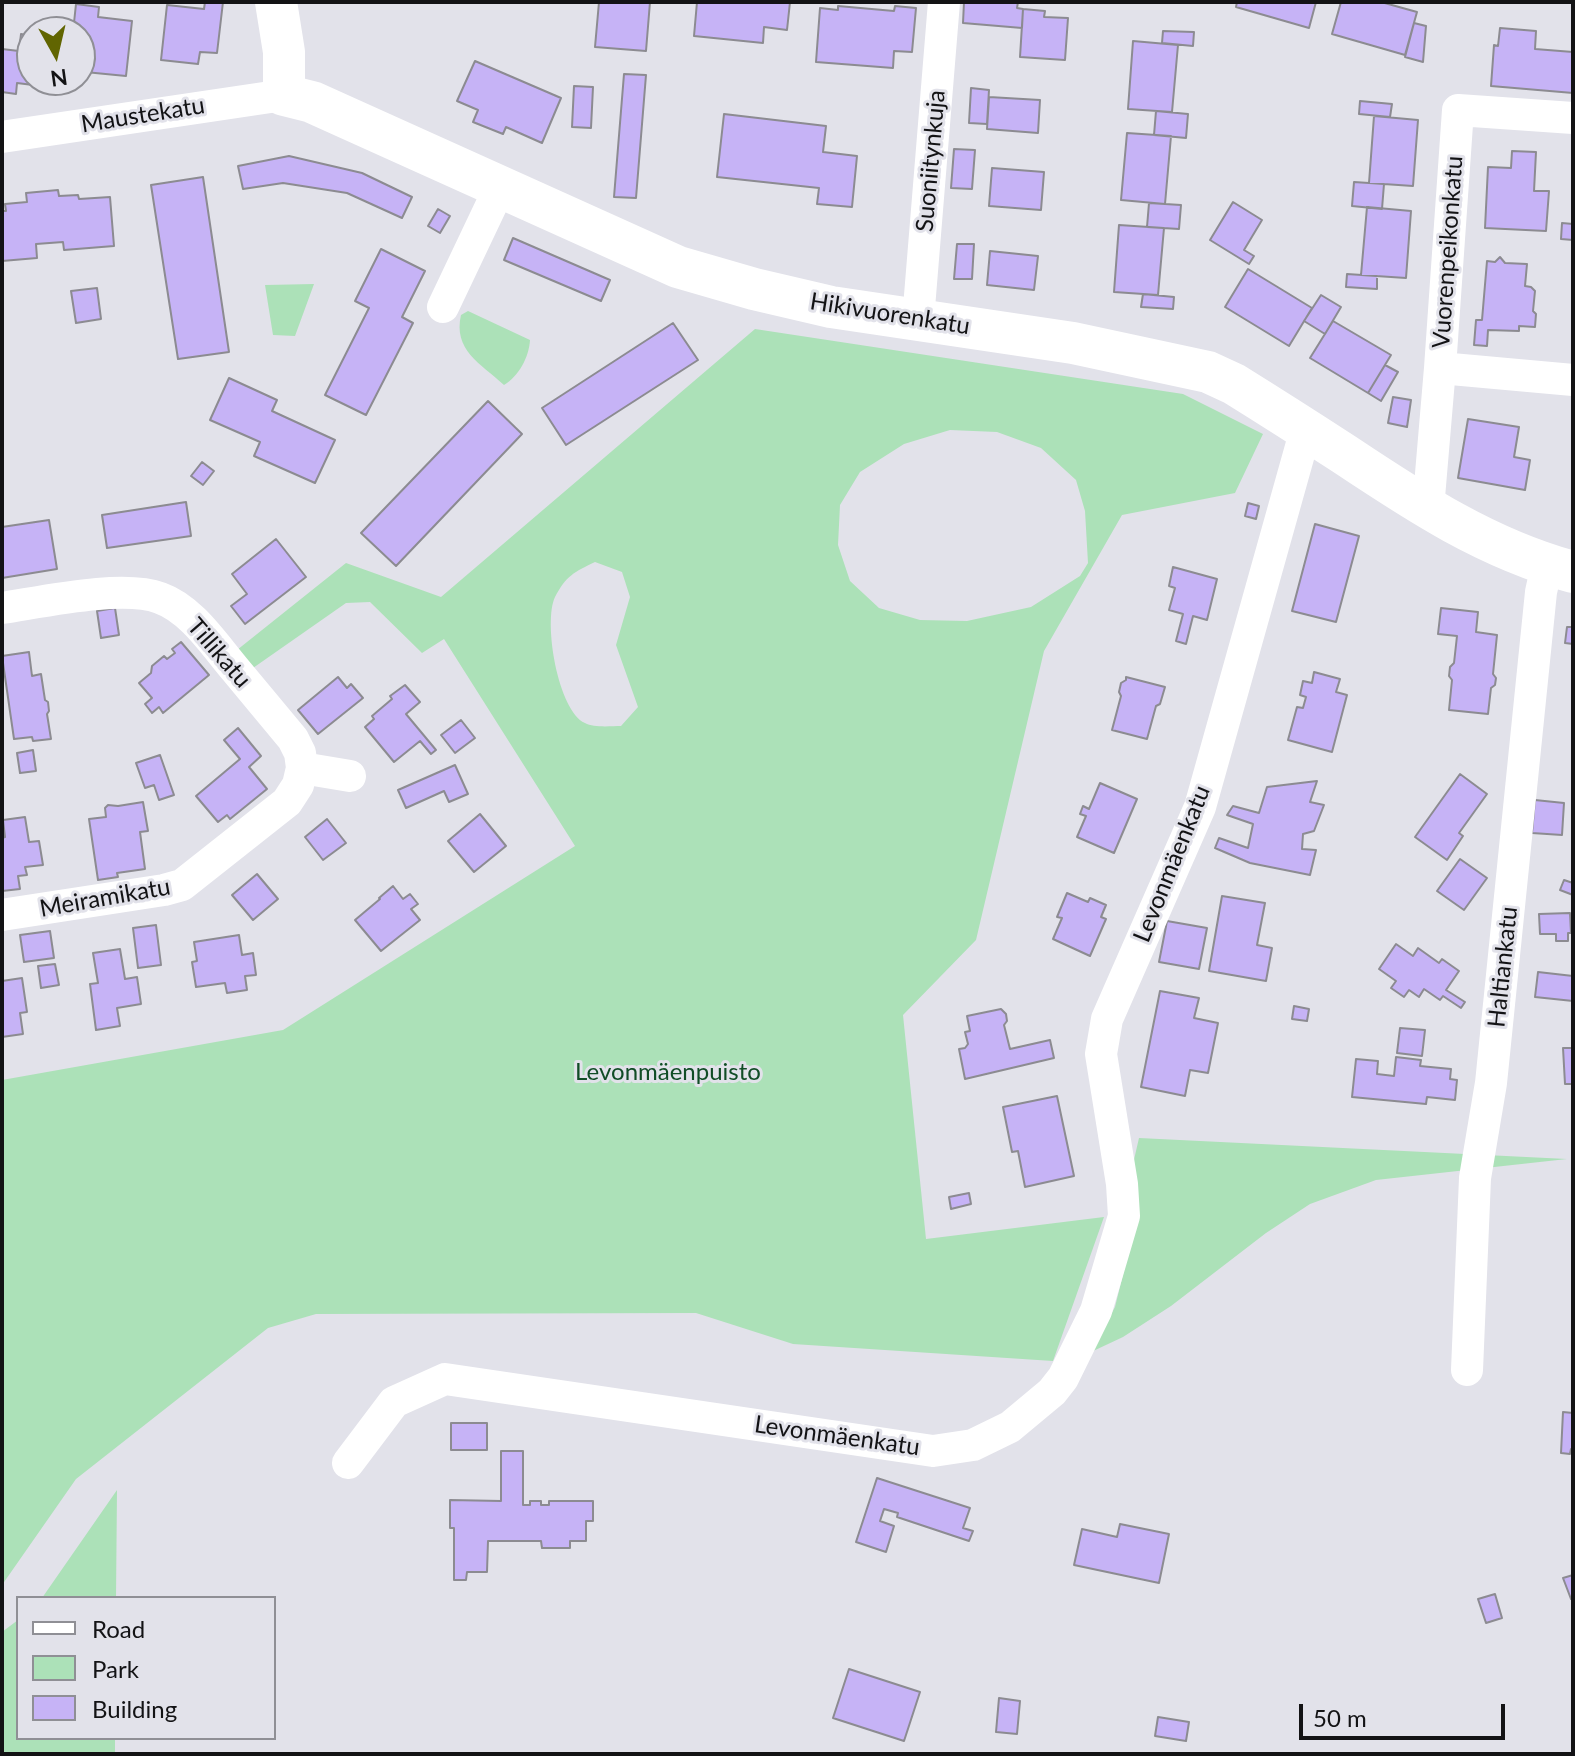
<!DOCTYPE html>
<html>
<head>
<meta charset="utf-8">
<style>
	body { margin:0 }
	#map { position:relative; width:1575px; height:1756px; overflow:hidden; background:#e2e2ea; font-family:Lato,sans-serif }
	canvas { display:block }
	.frame { position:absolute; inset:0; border:4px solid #131315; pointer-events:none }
	.legend { position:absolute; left:16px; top:1596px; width:260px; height:144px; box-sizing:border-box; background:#e2e2ea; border:2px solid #8f8f95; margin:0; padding:10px 14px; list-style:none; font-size:24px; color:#131315 }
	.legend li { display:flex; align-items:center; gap:16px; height:40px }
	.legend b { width:40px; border:2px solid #8f8f95 }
	.north { position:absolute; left:16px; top:16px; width:80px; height:80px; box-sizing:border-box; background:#e2e2ea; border:2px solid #8f8f95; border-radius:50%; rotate:172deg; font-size:22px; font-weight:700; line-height:32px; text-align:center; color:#131315 }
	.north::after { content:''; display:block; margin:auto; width:28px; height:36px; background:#616501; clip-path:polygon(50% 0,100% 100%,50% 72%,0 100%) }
	.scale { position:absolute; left:1299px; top:1704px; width:206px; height:36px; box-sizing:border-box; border:4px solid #131315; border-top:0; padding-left:10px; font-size:24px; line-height:28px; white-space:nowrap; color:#131315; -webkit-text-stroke:6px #e2e2ea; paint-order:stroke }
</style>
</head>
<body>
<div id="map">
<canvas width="1575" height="1756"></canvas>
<div class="frame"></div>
<ul class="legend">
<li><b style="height:10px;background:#fff"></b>Road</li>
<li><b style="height:22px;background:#ace1b8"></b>Park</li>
<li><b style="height:22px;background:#c6b3f6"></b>Building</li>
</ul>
<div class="north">N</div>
<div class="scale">50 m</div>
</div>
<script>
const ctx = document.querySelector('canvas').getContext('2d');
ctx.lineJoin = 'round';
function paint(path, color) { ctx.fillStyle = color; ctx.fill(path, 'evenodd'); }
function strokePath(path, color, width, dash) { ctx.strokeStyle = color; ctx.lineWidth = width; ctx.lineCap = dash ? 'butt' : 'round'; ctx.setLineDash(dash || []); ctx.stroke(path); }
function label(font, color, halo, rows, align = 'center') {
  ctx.font = font + ' Lato,sans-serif'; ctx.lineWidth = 6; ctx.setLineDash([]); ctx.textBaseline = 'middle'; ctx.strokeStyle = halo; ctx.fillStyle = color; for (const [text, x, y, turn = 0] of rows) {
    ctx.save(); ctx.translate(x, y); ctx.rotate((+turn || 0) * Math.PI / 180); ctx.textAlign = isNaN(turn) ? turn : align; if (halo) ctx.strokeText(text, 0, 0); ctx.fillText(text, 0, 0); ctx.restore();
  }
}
const green = new Path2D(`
	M314 284 295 336 273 335 265 285Z
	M468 311 530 340C529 357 519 376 504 385 480 363 453 350 461 315Z
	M755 329 1183 394 1263 434 1235 493 1122 515 1044 651 976 940 903 1015 926 1239 1104 1217 1053 1361 793 1344 696 1313 316 1314 268 1328 76 1479 2 1585V1080L283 1030 575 846 444 639 422 653 370 602 346 603 253 668 237 650 346 563 441 597ZM950 430 997 432 1041 448 1076 480 1085 511 1088 563 1080 576 1031 607 967 621 920 620 879 608 850 581 838 545 840 505 860 472 904 444ZM595 562 622 572 630 597 616 645 638 707 621 726C611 726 594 728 585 723 558 711 543 622 555 597 566 576 574 572 595 562Z
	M1139 1138 1567 1159 1376 1180 1310 1204 1266 1233 1171 1306 1123 1337 1091 1352 1115 1307 1136 1222 1133 1164Z
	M117 1490 116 1598H42Z
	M18 1620V1738H115V1754H2V1632Z`);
const building = new Path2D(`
	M205 2H223L217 53 200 52 198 64 161 60 167 5 204 9Z
	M599 2H650L646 51 595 47Z
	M697 2H790L787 30 764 27 763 43 694 36Z
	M964 2H1018L1017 8 1023 9 1022 28 963 23Z
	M1237 2H1316L1309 28 1236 7Z
	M1341 2H1381L1417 12 1405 55 1332 34Z
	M76 4 99 7 98 17 132 21 126 76 85 72 86 65H80V32H73Z
	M838 6 894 11 895 6 916 8 912 52 894 51 893 68 816 62 820 8 838 10Z
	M1023 9 1045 11 1044 17 1068 18 1065 60 1020 57Z
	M1414 23 1426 26 1423 62 1405 57Z
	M1500 28 1536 31 1535 49 1573 52V93L1491 86 1494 45 1498 46Z
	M1163 31 1194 32 1193 46 1162 43Z
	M21 34 32 36 33 85 17 83 16 94 2 92V49L19 51Z
	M1133 41 1178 45 1172 112 1128 109Z
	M475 61 561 98 542 143 506 127 503 134 473 122 478 110 457 101Z
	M624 74 646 75 636 198 614 197Z
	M574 86 593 87 591 128 572 127Z
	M971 88 989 90 987 124 969 123Z
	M989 97 1040 100 1038 133 987 129Z
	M1360 101 1392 104 1390 117 1359 114Z
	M1156 111 1188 114 1186 138 1154 135Z
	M724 114 826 126 823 152 857 156 852 207 817 204 819 188 717 177Z
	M1374 116 1418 120 1413 186 1369 183Z
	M1127 133 1171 136 1165 204 1121 200Z
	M954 149 975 150 972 189 951 188Z
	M1512 151 1536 152 1534 191H1549L1546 231 1485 228 1488 167 1511 168Z
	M289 156 362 173 412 197 402 218 347 193 283 183 243 189 238 166Z
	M992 168 1044 172 1041 210 989 206Z
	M203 177 229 352 178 359 151 185Z
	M1354 182 1384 184 1382 209 1352 206Z
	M58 190 59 196 78 195 79 199 110 197 114 246 64 250 63 242 36 244 37 258 2 261V211H6L5 204 27 202 26 193Z
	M1233 202 1262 220 1244 250 1254 256 1249 264 1210 240Z
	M1149 203 1181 205 1179 229 1147 227Z
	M1367 207 1411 211 1406 278 1361 275Z
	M438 209 450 216 440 233 428 226Z
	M1562 223 1573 224V240L1561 239Z
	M1119 225 1164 228 1158 295 1114 292Z
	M513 238 610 280 601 301 504 260Z
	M957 244H974L972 279H954Z
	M381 249 425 271 402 317 413 323 366 415 325 395 369 308 355 301Z
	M990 251 1038 256 1034 290 987 285Z
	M1500 257 1505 263 1527 264 1525 286 1531 287 1535 291 1533 311 1536 314 1535 327 1519 326V331L1488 330 1487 346 1474 345 1476 320H1482L1487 261 1495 262Z
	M1248 269 1312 308 1289 346 1225 307Z
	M1347 274 1377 276V289L1346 287Z
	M97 288 101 319 76 323 71 291Z
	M1143 294 1174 297 1173 309 1141 307Z
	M1321 295 1341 307 1325 334 1304 321Z
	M1333 321 1391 355 1368 393 1310 358Z
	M673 323 698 360 566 445 542 408Z
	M1385 365 1398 372 1381 401 1368 393Z
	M229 378 277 400 272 411 335 440 315 483 254 456 260 442 210 420Z
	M1393 397 1411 400 1407 427 1388 423Z
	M488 401 522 434 396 566 361 533Z
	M1468 419 1519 427 1514 457 1530 460 1525 490 1458 478Z
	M202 462 214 471 203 485 191 476Z
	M186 502 191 536 107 548 102 515Z
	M1248 503 1259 506 1256 519 1245 516Z
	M49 520 57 569 2 578V527Z
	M1315 524 1359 536 1336 622 1292 611Z
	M276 539 306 577 245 624 231 606 247 594 232 574Z
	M1173 567 1217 579 1207 620 1193 616 1186 644 1176 641 1183 614 1169 610 1175 588 1169 586Z
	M115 608 119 635 101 638 97 611Z
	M1441 608 1478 612 1476 632 1497 635 1493 674 1496 678 1495 685 1491 688 1488 714 1449 710 1452 680 1449 676 1450 667 1454 663 1457 636 1438 634Z
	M1567 627H1573V644L1565 643Z
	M181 642 209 675 163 713 159 707 152 713 145 704 152 698 139 683 151 673 152 666 164 656 167 659 175 653 172 649Z
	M29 652 32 676 41 674 45 700 48 702 49 711 47 714 51 739 33 741 32 737 14 739 2 656Z
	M1314 672 1340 679 1336 692 1347 695 1332 752 1288 740 1297 707 1303 708 1306 697 1300 695 1303 681 1312 683Z
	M338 677 347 688 351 684 363 698 318 734 298 710Z
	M1126 677 1165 687 1160 704 1156 706 1147 739 1112 730 1121 696 1119 692 1121 683 1126 680Z
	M405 685 420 702 406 714 436 750 431 754 420 741 394 762 365 727 374 719 372 716 392 699 390 696Z
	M461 720 475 738 455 753 441 735Z
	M238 728 261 756 249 767 267 789 230 819 227 815 218 822 196 796 240 759 224 740Z
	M33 750 36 771 20 773 17 753Z
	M160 755 174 795 159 800 154 785 145 788 136 763Z
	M455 765 468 794 449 802 444 791 406 808 398 790Z
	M1460 774 1487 794 1459 833 1463 836 1447 860 1415 837Z
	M1317 781 1310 802 1324 805 1314 831 1303 834 1302 849 1316 850 1310 875 1250 863 1215 848 1219 838 1248 848 1253 824 1227 815 1233 806 1259 813 1267 787Z
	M1100 783 1137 799 1114 853 1077 837 1086 816 1080 814 1083 806 1089 809Z
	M1535 800 1564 803 1562 835 1532 833Z
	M143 802 148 831 140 832 145 869 117 873 118 877 98 880 89 819 106 817 105 808 108 805 118 806Z
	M480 814 506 846 474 872 448 841Z
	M25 817 29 842 39 841 43 865 25 867 27 875 18 876 20 889 2 891V838L5 837 3 820Z
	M327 819 346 843 323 860 305 837Z
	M1460 859 1487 878 1464 910 1437 891Z
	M257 874 278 899 253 920 232 895Z
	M1564 880 1573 883V895L1560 890Z
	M393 886 403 899 410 894 418 904 411 909 420 920 381 951 355 920 380 899 379 898Z
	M1067 893 1088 902 1090 898 1106 905 1101 917 1106 919 1090 956 1053 939 1062 918 1057 917Z
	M1222 896 1265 903 1257 945 1272 948 1266 981 1209 971Z
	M1570 913 1571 933H1568V941H1556V934H1540L1539 914Z
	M1167 921 1207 928 1199 969 1159 962Z
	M156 925 161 965 138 968 133 928Z
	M50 931 54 958 24 962 20 935Z
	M239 935 242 955 253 953 256 975 245 976 247 990 227 993 225 983 196 987 192 962 197 961 194 942Z
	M1396 944 1413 956 1418 948 1439 963 1442 959 1459 971 1446 990 1465 1002 1461 1008 1443 996 1440 1000 1424 989 1419 997 1409 990 1404 997 1391 988 1396 981 1379 969Z
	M120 949 125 979 137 977 141 1004 117 1008 120 1026 96 1030 90 984 98 983 93 953Z
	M55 964 59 985 41 988 38 966Z
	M1538 972 1573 976V1001L1535 997Z
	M22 978 27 1012 20 1013 23 1034 2 1037V981Z
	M1160 991 1199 998 1194 1018 1218 1023 1208 1073 1190 1070 1185 1096 1141 1087Z
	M1294 1006 1309 1009 1307 1021 1292 1019Z
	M1001 1009 1006 1014 1007 1021 1004 1025 1010 1049 1050 1040 1054 1058 965 1079 959 1049 965 1048 968 1044 965 1032 970 1031 967 1016Z
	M1400 1028 1425 1030 1422 1056 1397 1053Z
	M1563 1048H1573V1084H1565Z
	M1396 1057 1421 1060 1420 1066 1451 1069 1450 1079 1457 1080 1455 1100 1427 1097 1426 1104 1352 1097 1356 1059 1378 1061 1377 1074 1394 1076Z
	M1057 1096 1074 1176 1025 1187 1018 1151 1012 1152 1003 1107Z
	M969 1193 971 1204 951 1209 949 1197Z
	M1563 1412 1573 1413V1449H1571L1570 1454 1561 1453Z
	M451 1423H487V1450H451Z
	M501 1451H523V1505H530V1501H541V1505H549V1501H593V1521H586V1541H570V1548H542L541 1541H488L487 1572H467L466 1580H454V1528H450V1500L501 1501Z
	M877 1478 970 1508 963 1528 973 1531 969 1541 897 1517 898 1513 884 1509 880 1521 894 1526 886 1552 856 1542Z
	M1120 1524 1169 1534 1159 1583 1074 1565 1082 1529 1117 1537Z
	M1573 1575V1598L1571 1599 1563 1578Z
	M1495 1594 1502 1618 1486 1623 1478 1599Z
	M849 1669 920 1692 904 1741 833 1718Z
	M999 1698 1020 1701 1017 1734 996 1732Z
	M1158 1717 1189 1722 1186 1741 1155 1736Z`);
const minor = new Path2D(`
	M2 137 284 95
	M443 307 500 187
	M918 320 944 2
	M1440 368 1573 380
	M1428 509 1440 368 1458 110 1573 118
	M2 608C42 602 123 584 160 598 191 609 213 643 234 668 254 692 273 715 293 739L300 753 302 768 350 776
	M2 915 164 890 182 885 287 802 298 785 302 768
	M1467 1370 1475 1178 1491 1083 1541 592 1547 565
	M348 1463 394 1402 445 1379 933 1451 973 1445 1010 1427 1052 1392 1063 1378 1096 1311 1124 1216 1122 1184 1101 1054 1107 1019 1200 807 1306 429`);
const tertiary = new Path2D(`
	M276 2 284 52V95L312 102 678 267 754 289 831 307 1073 343 1208 372 1234 384C1271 407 1307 430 1344 454 1416 502 1487 549 1573 572`);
const streetNames = [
	["Maustekatu",143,115,-9],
	["Suoniitynkuja",931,161,-85],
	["Vuorenpeikonkatu",1448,252,-86],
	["Hikivuorenkatu",890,314,9],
	["Tillikatu",219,653,49],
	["Levonmäenkatu",1172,864,-68],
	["Meiramikatu",105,898,-10],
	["Haltiankatu",1503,967,-84],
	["Levonmäenkatu",837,1436,8]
];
const parkNames = [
	["Levonmäenpuisto",668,1072]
];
paint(green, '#ace1b8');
paint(building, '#c6b3f6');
strokePath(building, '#8c8b91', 2);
strokePath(minor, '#fff', 32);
strokePath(tertiary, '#fff', 42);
label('24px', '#131315', '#e2e2ea', streetNames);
label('24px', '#114d26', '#e2e2ea', parkNames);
</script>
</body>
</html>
